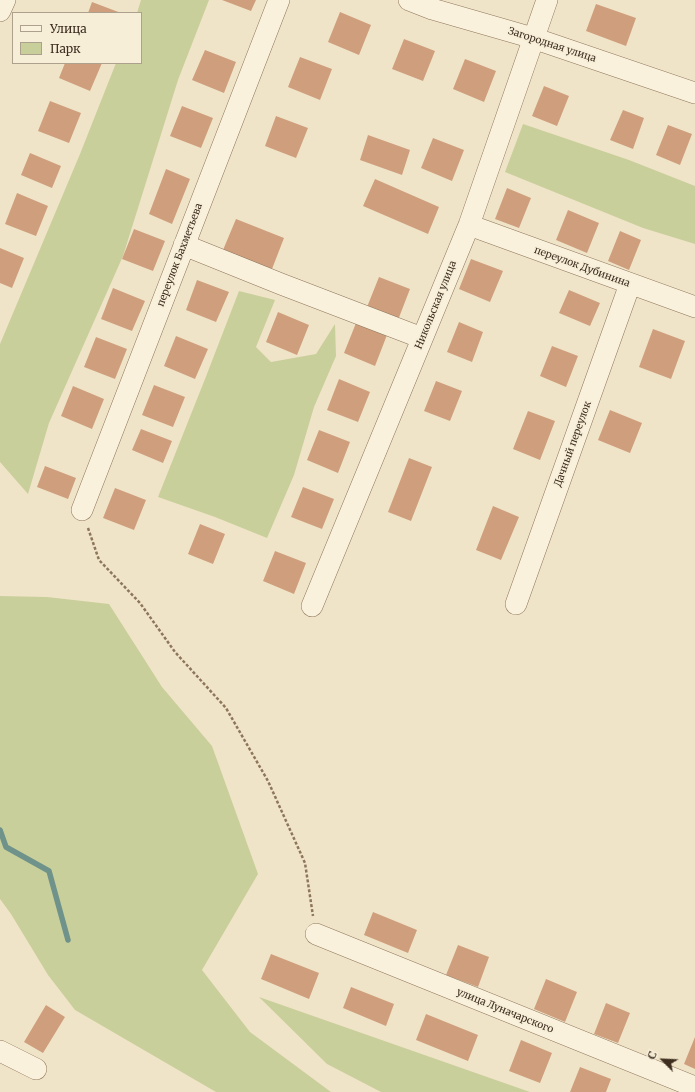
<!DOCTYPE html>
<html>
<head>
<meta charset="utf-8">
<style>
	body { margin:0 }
	#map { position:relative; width:695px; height:1092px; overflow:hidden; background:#f0e4c8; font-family:Merriweather,serif }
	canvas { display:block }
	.legend { position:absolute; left:12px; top:12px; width:130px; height:52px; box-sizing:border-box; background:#f7eed8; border:1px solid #ada18e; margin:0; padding:5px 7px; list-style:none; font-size:12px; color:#3d2e20 }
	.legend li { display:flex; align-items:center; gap:8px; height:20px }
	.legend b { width:20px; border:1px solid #ada18e }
	.north { position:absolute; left:643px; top:1040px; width:40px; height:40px; -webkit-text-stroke:3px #f7eed8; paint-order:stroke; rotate:294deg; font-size:11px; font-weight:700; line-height:16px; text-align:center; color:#3d2e20 }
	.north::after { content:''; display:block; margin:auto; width:14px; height:18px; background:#3d2e20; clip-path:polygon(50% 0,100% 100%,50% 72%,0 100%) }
</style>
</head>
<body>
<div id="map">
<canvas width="695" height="1092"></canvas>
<ul class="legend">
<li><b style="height:5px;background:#faf1dc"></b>Улица</li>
<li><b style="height:11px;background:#c9cf9b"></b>Парк</li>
</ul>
<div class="north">С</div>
</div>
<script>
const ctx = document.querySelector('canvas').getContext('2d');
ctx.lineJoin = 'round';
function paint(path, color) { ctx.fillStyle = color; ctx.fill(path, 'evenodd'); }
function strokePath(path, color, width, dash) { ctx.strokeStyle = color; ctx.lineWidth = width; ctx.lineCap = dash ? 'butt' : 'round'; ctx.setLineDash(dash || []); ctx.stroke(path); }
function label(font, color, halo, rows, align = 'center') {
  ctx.font = font + ' Merriweather,serif'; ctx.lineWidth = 3.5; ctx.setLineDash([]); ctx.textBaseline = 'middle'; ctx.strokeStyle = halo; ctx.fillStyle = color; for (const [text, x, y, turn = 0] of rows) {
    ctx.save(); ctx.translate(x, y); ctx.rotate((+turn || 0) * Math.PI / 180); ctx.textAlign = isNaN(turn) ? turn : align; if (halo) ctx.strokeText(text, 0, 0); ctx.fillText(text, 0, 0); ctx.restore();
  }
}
const green = new Path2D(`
	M141 0H209L178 80 123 256 49 423 28 494 0 462V344L80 154 116 63H141V13H137Z
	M523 124 629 160 695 186V244L643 228 505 172Z
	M239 291 275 300 256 347 271 362 316 354 335 324 336 356 314 407 294 475 267 538 215 517 158 497 205 379Z
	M0 596 47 597 109 604 162 687 212 746 258 874 202 970 250 1032 331 1092H216L75 1010 48 975 11 914 0 899Z
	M259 997 530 1092H381L327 1064Z`);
const stream = new Path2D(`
	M0 830 6 847 49 871 68 940`);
const building = new Path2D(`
	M222 0H256L251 11Z
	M92 2 121 13H88Z
	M596 4 636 18 626 46 586 31Z
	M340 12 371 25 359 55 328 42Z
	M404 39 435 51 423 81 392 69Z
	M205 50 236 62 224 93 192 80Z
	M300 57 332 69 320 100 288 87Z
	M465 59 496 71 484 102 453 89Z
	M65 63H102L90 91 59 78Z
	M544 86 569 96 557 126 532 116Z
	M50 101 81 113 69 143 38 131Z
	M182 106 213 118 201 148 170 136Z
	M623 110 644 118 633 149 610 140Z
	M276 116 308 128 296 158 265 146Z
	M668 125 692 134 680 165 656 155Z
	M368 135 410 150 402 175 360 160Z
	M433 138 464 150 452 181 421 168Z
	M30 153 61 166 52 188 21 175Z
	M166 169 190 179 172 224 149 214Z
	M375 179 439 207 428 234 363 206Z
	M507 188 531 198 519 228 495 219Z
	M17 193 48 206 36 236 5 224Z
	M568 210 599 223 587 253 556 240Z
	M236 219 284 238 272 269 223 250Z
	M134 229 165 241 153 271 122 259Z
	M620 231 641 240 629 270 608 261Z
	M0 248 24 258 12 288 0 283Z
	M471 259 503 271 490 302 459 289Z
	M379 277 410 289 398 320 367 307Z
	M197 280 229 292 216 322 186 310Z
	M113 288 145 301 132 331 101 319Z
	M569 290 600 303 590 326 559 313Z
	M278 312 309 325 297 355 266 342Z
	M459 322 483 332 472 362 447 352Z
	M356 323 387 335 375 366 344 353Z
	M653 329 685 341 671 379 639 367Z
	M176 336 208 349 195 379 164 366Z
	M96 337 127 349 115 379 84 367Z
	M552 346 578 356 566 387 540 376Z
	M339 379 370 392 358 422 327 410Z
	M436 381 462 391 450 421 424 411Z
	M154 385 185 397 173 427 142 415Z
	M73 386 104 399 92 429 61 416Z
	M610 410 642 423 630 453 598 440Z
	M528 411 555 421 540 460 513 449Z
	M141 429 172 441 163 463 132 450Z
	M319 430 350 442 338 473 307 460Z
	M409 458 432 467 411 521 388 512Z
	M45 466 76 478 68 499 37 487Z
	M303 487 334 499 322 529 291 517Z
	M115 488 146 500 134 530 103 518Z
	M493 506 519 517 501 560 476 550Z
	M200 524 225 534 213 564 188 554Z
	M275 551 306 563 294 594 263 581Z
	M373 912 417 930 408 953 364 935Z
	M458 945 489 957 478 987 446 975Z
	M271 954 319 973 309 999 261 979Z
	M546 979 577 992 565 1022 534 1009Z
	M351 987 394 1004 386 1026 343 1008Z
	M606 1003 630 1013 618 1043 594 1034Z
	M46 1005 65 1017 43 1053 24 1042Z
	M426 1014 478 1035 468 1061 416 1040Z
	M695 1037V1069L684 1064Z
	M521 1040 552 1053 540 1083 509 1071Z
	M580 1067 611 1079 606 1092H570Z`);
const path = new Path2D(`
	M88 528 99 560 140 603 175 652 226 708 268 781 305 863 313 916`);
const minor = new Path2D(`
	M409 0 432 9 533 38 695 93
	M0 11 5 0
	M469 225 695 307
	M184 245 281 284 422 338
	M82 510 279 0
	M516 604 630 284
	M312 606 469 225 547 0
	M316 934 695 1087
	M0 1051 36 1069`);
const streetNames = [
	["Загородная улица",552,45,18],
	["переулок Бахметьева",180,255,-69],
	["переулок Дубинина",582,267,20],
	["Никольская улица",436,305,-68],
	["Дачный переулок",573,444,-70],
	["улица Луначарского",505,1011,22]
];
paint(green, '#c9cf9b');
strokePath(stream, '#6f938a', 5.5);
paint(building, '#cf9f7d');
strokePath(minor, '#8d765c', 22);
strokePath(path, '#8d765c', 2.5, [3, 2]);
strokePath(minor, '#faf1dc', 21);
label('10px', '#3d2e20', '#f7eed8', streetNames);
</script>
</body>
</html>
